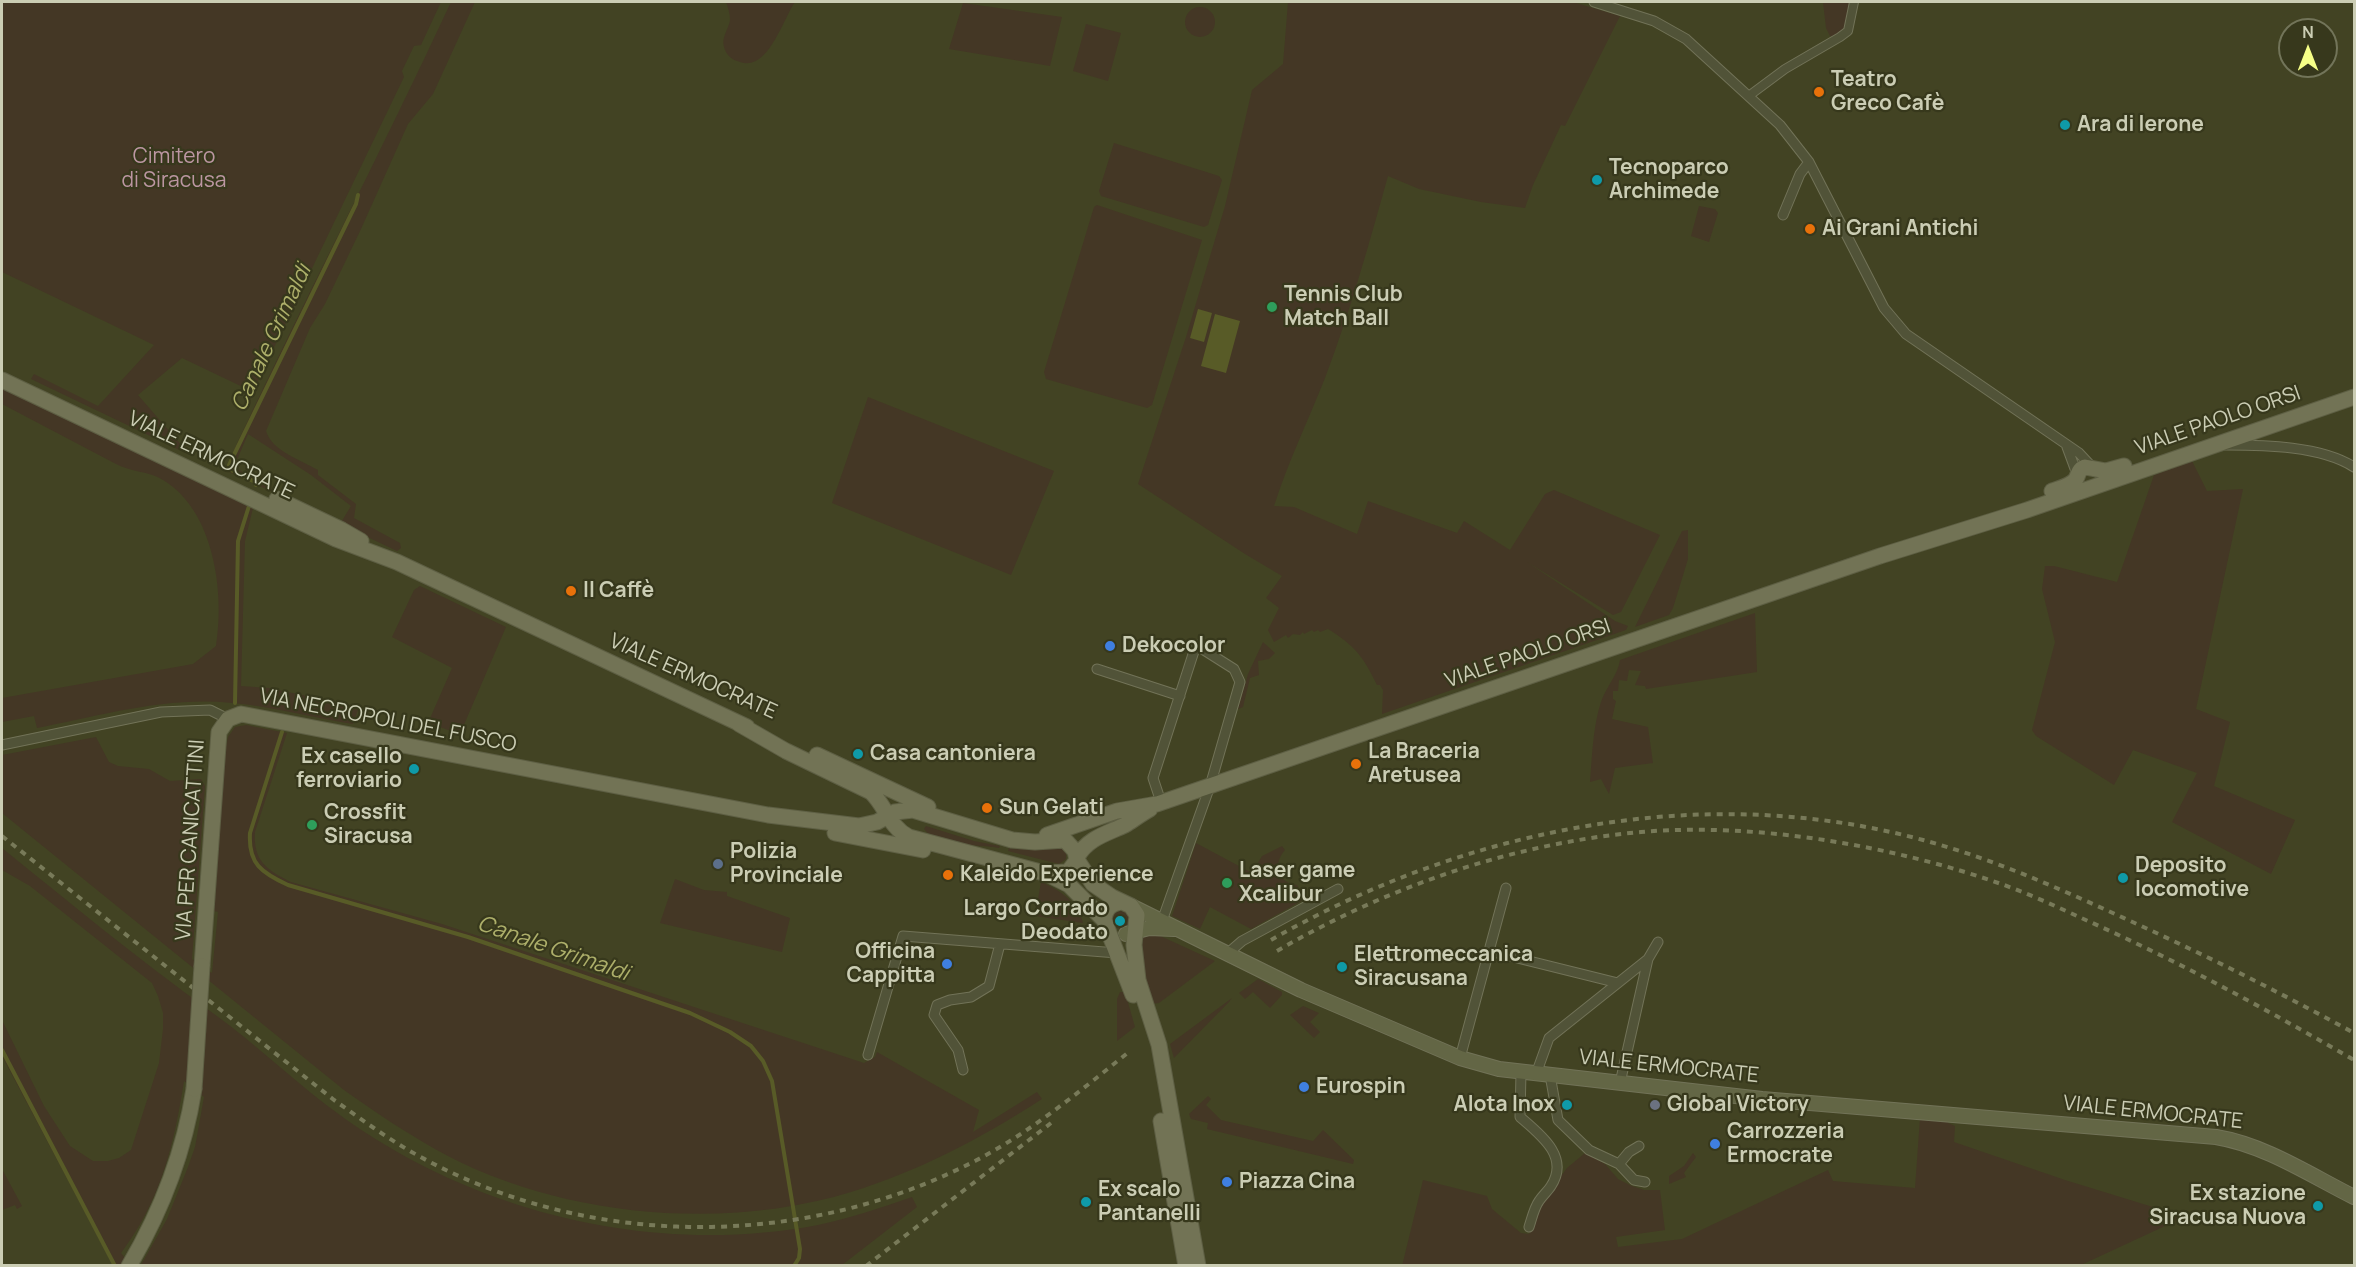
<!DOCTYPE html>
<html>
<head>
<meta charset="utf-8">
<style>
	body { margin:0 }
	#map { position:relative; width:2356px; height:1267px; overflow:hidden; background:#424323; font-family:Manrope,sans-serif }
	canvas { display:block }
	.frame { position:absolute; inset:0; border:3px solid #cbcdb4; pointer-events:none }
	.north { position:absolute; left:2278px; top:18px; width:60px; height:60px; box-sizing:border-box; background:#37381c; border:2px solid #727459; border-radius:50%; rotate:0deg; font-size:16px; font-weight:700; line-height:24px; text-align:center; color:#cbcdb4 }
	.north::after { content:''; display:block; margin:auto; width:21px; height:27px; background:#f6ff87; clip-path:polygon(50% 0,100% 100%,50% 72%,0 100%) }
</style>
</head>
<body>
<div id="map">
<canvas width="2356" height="1267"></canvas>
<div class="frame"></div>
<div class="north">N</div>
</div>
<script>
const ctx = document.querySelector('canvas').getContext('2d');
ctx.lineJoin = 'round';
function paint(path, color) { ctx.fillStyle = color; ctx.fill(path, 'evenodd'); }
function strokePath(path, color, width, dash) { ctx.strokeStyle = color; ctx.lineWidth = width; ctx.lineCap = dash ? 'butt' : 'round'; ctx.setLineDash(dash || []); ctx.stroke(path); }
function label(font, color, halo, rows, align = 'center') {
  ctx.font = font + ' Manrope,sans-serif'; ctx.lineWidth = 4.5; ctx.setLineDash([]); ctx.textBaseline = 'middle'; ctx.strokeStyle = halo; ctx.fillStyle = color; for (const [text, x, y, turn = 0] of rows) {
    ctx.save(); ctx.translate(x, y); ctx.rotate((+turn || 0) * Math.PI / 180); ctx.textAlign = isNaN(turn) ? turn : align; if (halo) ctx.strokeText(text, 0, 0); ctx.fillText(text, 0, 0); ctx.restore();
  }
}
const green = new Path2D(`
	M2 2H441L421 45 414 46 402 71 404 77 254 389 249 390 182 358 138 395 190 455 31 379 34 374 98 406 154 345 2 272Z
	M451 2H475L433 94 408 124 361 229 325 304 310 328 266 431C272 451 301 460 318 470V475L356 504 354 518 400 543 401 548 397 551 340 524 351 506 311 475 248 434 234 467 269 487 277 494 227 471V465C299 309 379 157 451 2Z
	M726 2H795C783 19 768 72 740 62 732 60 726 55 724 47 721 37 729 29 730 20 730 14 728 7 726 2Z
	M1288 2H1573L1620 16 1565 126 1561 125 1533 185 1525 208 1481 202 1419 189 1388 176C1369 244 1350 312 1325 378 1308 421 1288 462 1274 506L1294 507 1357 534 1368 501 1457 533 1464 521 1510 550 1545 494 1554 490 1660 535 1621 612 1613 615 1527 562 1615 621 1628 626 1626 630 1382 714 1383 690 1380 685H1377C1363 656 1355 646 1328 629L1320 632 1318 630 1314 632 1312 630 1304 634 1303 632 1300 635 1293 634 1288 638 1286 635 1274 642 1268 630 1279 608 1266 598 1282 576 1245 554 1138 484 1186 337 1225 206 1252 90 1283 64Z
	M1823 2H1849L1845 28 1834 37 1830 36 1826 28Z
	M963 3 1062 17 1050 66 949 49Z
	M1185 22a15 15 0 1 1 30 0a15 15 0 1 1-30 0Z
	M1086 24 1121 33 1108 81 1073 71Z
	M1114 143 1219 176 1222 180 1208 225 1204 227 1101 196 1099 191Z
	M1097 205 1202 240 1152 405 1147 408 1046 379 1044 372 1094 207Z
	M1699 206 1715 209 1718 213 1709 242 1691 236Z
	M2 387 253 508 245 541 241 686 269 688 359 707 353 724C313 718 272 706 232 703 166 696 100 716 37 728L34 716 2 722V698L193 664 216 646C225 593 214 510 163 480 149 471 130 472 116 464 78 444 40 424 2 404Z
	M868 397 1054 471 1011 575 832 503Z
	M2192 461 2207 491 2243 489 2196 709 2230 722 2214 786 2295 820 2271 874 2172 822 2197 773 2133 750 2114 785 2036 736 2032 730 2055 642 2042 589 2045 566H2054L2117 582 2154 475Z
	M1688 530V559L1673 608 1669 615 1635 627 1682 531Z
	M420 586 506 627 460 734 428 723 452 668 392 637 414 590Z
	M1755 613 1757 672 1646 689 1645 686 1635 685 1641 671 1629 670 1627 681 1619 680 1618 691H1613V699L1616 701 1612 719 1648 727 1653 763 1615 768 1609 794 1601 779 1590 782C1592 756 1593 726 1601 702 1606 687 1618 675 1620 660Z
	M1263 642 1275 653 1269 659 1258 661 1259 675 1250 678 1243 707 1238 709 1248 674Z
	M246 725 287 733 255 832C253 861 267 870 291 882L442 924 864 1063 875 1057 877 1052 979 1110 973 1132 1037 1092 1042 1099C982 1138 919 1171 851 1192 724 1231 565 1217 448 1156 412 1137 378 1114 344 1090L2 813V755L96 737 109 762 118 766 149 769 170 781 201 779 205 786 192 959 212 973 218 912 214 911 225 752 228 737 235 727Z
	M926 826 974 841 1000 846 999 848C978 844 938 847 924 829Z
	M1196 843 1252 873 1262 856 1282 846 1285 850C1272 864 1278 883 1297 885L1305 899 1251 929 1210 907 1200 929 1172 916Z
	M1057 846 1062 848 1066 853V859L1059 864 1008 851 1009 848 1041 850Z
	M2 848C70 903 138 959 210 1011 257 1044 297 1085 344 1118 479 1214 654 1256 818 1225 850 1218 881 1208 912 1197L917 1207 842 1265H141L167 1219 188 1167 195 1147 204 1097 184 1081C174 1145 161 1200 121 1253L131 1265H113L2 1056V1020L44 1106 70 1146 93 1161H108L119 1158 131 1150 159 1063 163 1029V1013L158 996 152 983 30 886 2 870Z
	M675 879 704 890 727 892V896L790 918 782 952 660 923Z
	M1041 882C1060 890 1078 902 1083 923L1035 916Z
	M1112 920a9 9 0 1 1 18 0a9 9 0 1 1-18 0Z
	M1156 934 1215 961 1159 1003 1152 1004C1147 990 1132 951 1142 937 1145 933 1151 934 1156 934Z
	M1258 979 1282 992V995L1270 1008 1253 992 1245 999 1239 993Z
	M1120 992H1125L1135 1027 1117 1041V999Z
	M1232 998 1229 1002 1174 1058 1170 1044Z
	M1303 1006 1319 1013 1310 1022 1320 1032 1314 1038 1290 1015Z
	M1208 1096 1211 1099 1206 1105 1221 1120 1313 1141 1323 1130 1354 1160 1353 1164 1207 1129 1208 1123 1191 1119 1189 1114Z
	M1920 1118 1948 1120V1123L1955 1126 1954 1142 2065 1180 2179 1215 2178 1220 2081 1265 1402 1266 1423 1180 1487 1196 1492 1209 1521 1233 1529 1234 1541 1204 1567 1168 1585 1153 1605 1164 1618 1179 1632 1186 1644 1190H1660L1665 1230 1616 1237 1618 1247 1682 1239 1828 1170 1833 1181 1915 1188Z
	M1693 1153 1696 1157 1684 1173 1686 1177 1669 1184V1176L1684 1166Z
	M2 1169 22 1206 17 1209 15 1205 2 1210Z`);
const water = new Path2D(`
	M1198 309 1212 313 1204 342 1190 338Z
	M1215 314 1240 321 1226 373 1201 366Z`);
const stream = new Path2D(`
	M256 485 255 482 231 470 229 465 356 204 358 195
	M235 703 238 541 249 506
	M282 732 250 833C248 864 262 873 288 885L468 937 690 1013 730 1032 751 1046 763 1061 772 1081 800 1249 799 1258 794 1266
	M2 1050 115 1266`);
const pedestrian = new Path2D(`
	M1750 95 1785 69 1840 37 1848 31 1854 2`);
const minor = new Path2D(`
	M1594 2 1654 21 1686 39 1780 125 1809 162 1884 308 1906 334 2079 453 2093 468
	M1783 215 1800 174 1809 162
	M2226 445C2265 445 2321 446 2354 467
	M2067 447 2077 474
	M1097 669 1180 696
	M2 745 161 712 210 710 228 719
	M1161 802 1153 778 1196 645 1234 669 1240 682 1210 786 1162 921
	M1489 951 1618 983
	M1227 954 1242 941 1338 889
	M868 1055 903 936 1117 953
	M1460 1058 1506 888
	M963 1070 958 1050 934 1015 937 1005 950 1000 971 997 989 986 1000 944
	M1521 1072 1520 1117C1541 1135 1570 1157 1551 1186 1548 1191 1543 1195 1539 1201 1534 1208 1532 1218 1529 1227
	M1536 1074 1549 1038 1648 959
	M1550 1075 1558 1120 1589 1150 1619 1164 1634 1180 1645 1182
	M1620 1083 1648 959 1658 942
	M1619 1164 1629 1152 1639 1146`);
const secondary = new Path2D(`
	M1131 906 1301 990 1460 1058 1499 1069 1762 1099 2216 1137C2265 1145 2310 1175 2354 1197
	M1126 934 1149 928 1174 929`);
const primary = new Path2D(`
	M2 380 336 539 397 562 747 727
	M2052 491C2060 488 2071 486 2076 479 2079 473 2078 470 2085 467L2106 471 2124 466
	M277 499 342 530 361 541
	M817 755 928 807
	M835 833 923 850
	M1047 835 1117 811 1157 804 1880 556 2027 510 2354 397
	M1077 857C1088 838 1106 834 1125 825 1133 820 1141 814 1150 809
	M1077 860 1093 884 1112 897 1131 906 1137 915 1134 945 1138 980 1159 1045 1198 1266
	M1047 874 1069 885 1104 920
	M1122 902C1111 903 1105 909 1104 920L1133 995
	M202 966 219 732 228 719 241 714 768 815 859 826 877 822 895 812 913 810 1012 840 1035 842 1065 840 1075 851 1077 860 1068 872 1044 873 909 837C889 827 886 806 871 792L786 751 739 724
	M1161 1121 1186 1266
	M129 1266C162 1210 184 1153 194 1089`);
const rail = new Path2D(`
	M2 836 334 1100C361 1119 388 1139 417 1155 588 1250 802 1250 975 1161 1031 1132 1080 1091 1130 1051
	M1271 940C1465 829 1703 780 1923 840 1997 860 2067 892 2137 924 2211 958 2283 994 2354 1033
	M1277 951C1387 887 1514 843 1641 832 1757 822 1895 846 2004 885 2037 897 2068 912 2099 926 2187 966 2271 1012 2354 1060
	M866 1266 1051 1123`);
const primaryBridge = new Path2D(`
	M194 1089 202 966`);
const markers = [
	[1819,92,6,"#e8710a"],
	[2065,125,6,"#0f9aa8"],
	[1597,180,6,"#0f9aa8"],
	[1810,229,6,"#e8710a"],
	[1272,307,6,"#2e9e5b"],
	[571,591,6,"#e8710a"],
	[1110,646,6,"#3f7fe0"],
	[858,754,6,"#0f9aa8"],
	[1356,764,6,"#e8710a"],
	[414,769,6,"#0f9aa8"],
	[987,808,6,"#e8710a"],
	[312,825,6,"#2e9e5b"],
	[718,864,6,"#5c6f8a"],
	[948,875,6,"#e8710a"],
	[2123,878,6,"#0f9aa8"],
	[1227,883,6,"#2e9e5b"],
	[1120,921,6,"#0f9aa8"],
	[947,964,6,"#3f7fe0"],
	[1342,967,6,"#0f9aa8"],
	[1304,1087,6,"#3f7fe0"],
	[1567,1105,6,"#0f9aa8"],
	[1655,1105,6,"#6b7280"],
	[1715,1144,6,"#3f7fe0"],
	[1227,1182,6,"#3f7fe0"],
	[1086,1202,6,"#0f9aa8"],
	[2318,1206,6,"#0f9aa8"]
];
const poiNames = [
	["Teatro",1831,80],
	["Greco Cafè",1831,104],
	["Ara di Ierone",2077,125],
	["Tecnoparco",1609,168],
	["Archimede",1609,192],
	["Ai Grani Antichi",1822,229],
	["Tennis Club",1284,295],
	["Match Ball",1284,319],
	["Il Caffè",583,591],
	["Dekocolor",1122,646],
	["La Braceria",1368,752],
	["Aretusea",1368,776],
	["Casa cantoniera",870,754],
	["Ex casello",402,757,"right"],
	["ferroviario",402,781,"right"],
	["Sun Gelati",999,808],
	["Crossfit",324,813],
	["Siracusa",324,837],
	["Polizia",730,852],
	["Provinciale",730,876],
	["Deposito",2135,866],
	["locomotive",2135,890],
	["Laser game",1239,871],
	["Xcalibur",1239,895],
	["Kaleido Experience",960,875],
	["Largo Corrado",1108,909,"right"],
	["Deodato",1108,933,"right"],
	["Officina",935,952,"right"],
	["Cappitta",935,976,"right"],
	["Elettromeccanica",1354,955],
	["Siracusana",1354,979],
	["Eurospin",1316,1087],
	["Alota Inox",1555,1105,"right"],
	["Global Victory",1667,1105],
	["Carrozzeria",1727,1132],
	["Ermocrate",1727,1156],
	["Piazza Cina",1239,1182],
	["Ex scalo",1098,1190],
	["Pantanelli",1098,1214],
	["Ex stazione",2306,1194,"right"],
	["Siracusa Nuova",2306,1218,"right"]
];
const parkNames = [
	["Cimitero",174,157],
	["di Siracusa",174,181]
];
const streetNames = [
	["VIALE PAOLO ORSI",2218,421,-19],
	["VIALE ERMOCRATE",211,456,25],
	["VIALE PAOLO ORSI",1528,654,-19],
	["VIALE ERMOCRATE",693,677,24],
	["VIA NECROPOLI DEL FUSCO",388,721,11],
	["VIA PER CANICATTINI",191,840,-86],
	["VIALE ERMOCRATE",1669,1067,6],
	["VIALE ERMOCRATE",2153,1113,6]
];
const waterNames = [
	["Canale Grimaldi",272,338,-65],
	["Canale Grimaldi",553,949,19]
];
paint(green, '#443725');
paint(water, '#585b27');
strokePath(stream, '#585b27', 4);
strokePath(pedestrian, '#727358', 10);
strokePath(minor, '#727358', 11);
strokePath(secondary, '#727358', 16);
strokePath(primary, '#5e5f44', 17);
strokePath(pedestrian, '#515338', 8);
strokePath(minor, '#515338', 9);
strokePath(secondary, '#636645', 14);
strokePath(primary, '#727355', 15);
strokePath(rail, '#787a59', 4, [6, 6]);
strokePath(primaryBridge, '#5e5f44', 17, []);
strokePath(primaryBridge, '#727355', 15);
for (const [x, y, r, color] of markers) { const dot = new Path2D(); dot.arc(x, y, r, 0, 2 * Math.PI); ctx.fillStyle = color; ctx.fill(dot); strokePath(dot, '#37381c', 2); }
label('bold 21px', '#cbcdb4', '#37381c', poiNames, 'left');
label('21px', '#bc96a2', '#37381c', parkNames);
label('21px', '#cbcdb4', '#37381c', streetNames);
label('italic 22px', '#adaf6a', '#37381c', waterNames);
</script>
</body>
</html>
